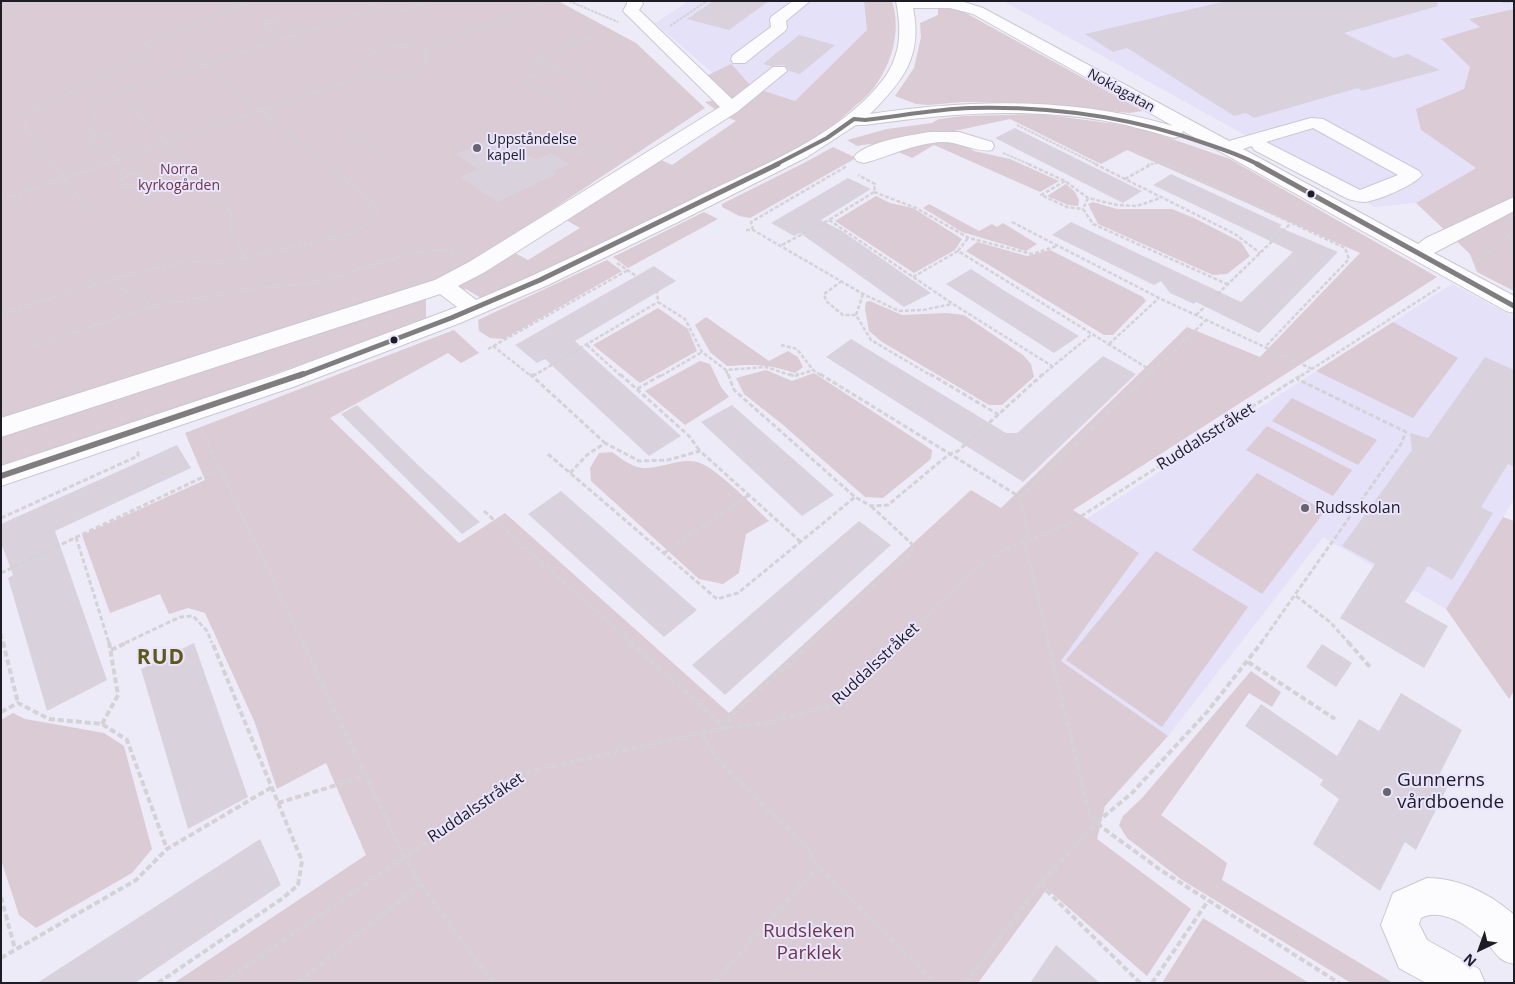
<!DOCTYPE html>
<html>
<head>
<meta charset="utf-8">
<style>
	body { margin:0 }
	#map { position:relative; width:1515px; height:984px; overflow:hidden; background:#eeebf8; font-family:"Open Sans",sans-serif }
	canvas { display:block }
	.frame { position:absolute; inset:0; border:2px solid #1e1c25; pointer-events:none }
	.north { position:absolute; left:1455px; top:924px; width:50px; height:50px; -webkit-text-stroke:4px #eae5fe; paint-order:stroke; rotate:222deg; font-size:14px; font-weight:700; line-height:20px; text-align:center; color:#1e1c25 }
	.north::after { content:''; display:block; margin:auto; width:18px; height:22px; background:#1e1c25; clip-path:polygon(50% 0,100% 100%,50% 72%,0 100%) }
</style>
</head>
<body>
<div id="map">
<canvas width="1515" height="984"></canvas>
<div class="frame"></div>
<div class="north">N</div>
</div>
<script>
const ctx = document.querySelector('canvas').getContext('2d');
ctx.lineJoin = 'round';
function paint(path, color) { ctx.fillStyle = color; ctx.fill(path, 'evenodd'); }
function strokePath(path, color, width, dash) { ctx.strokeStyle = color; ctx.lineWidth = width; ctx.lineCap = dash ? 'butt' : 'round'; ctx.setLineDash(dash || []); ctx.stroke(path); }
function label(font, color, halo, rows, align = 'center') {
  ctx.font = font + ' "Open Sans",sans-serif'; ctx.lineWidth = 4; ctx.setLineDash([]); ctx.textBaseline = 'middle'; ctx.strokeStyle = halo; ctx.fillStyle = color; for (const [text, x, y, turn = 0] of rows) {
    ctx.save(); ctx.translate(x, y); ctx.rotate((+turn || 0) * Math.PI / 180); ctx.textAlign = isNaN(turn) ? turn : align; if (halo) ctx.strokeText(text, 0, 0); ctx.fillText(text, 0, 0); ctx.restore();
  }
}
const built = new Path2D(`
	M689 1H864L867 30 795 101 717 77 655 23Z
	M1003 1H1510L1514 3V9L1470 18 1481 27 1441 40 1470 67 1464 89 1421 130 1476 168 1416 203 1375 207Z
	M1452 284 1514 317V500L1446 609 1323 537 1168 736 1061 661 1139 553 1086 519Z`);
const green = new Path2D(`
	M1 1H558L636 43 705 108 455 274 1 420Z
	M864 1H892C902 32 891 66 872 90 867 96 861 101 855 106 814 146 760 167 708 192 633 228 558 264 481 298L466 289 455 293 453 287 513 252 528 260 580 228 566 220 659 159 672 165 736 121 724 116 705 102 725 98 704 77 731 64 752 87 795 101 867 30Z
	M938 6 955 7 1143 111 1129 113 1029 103 963 102 928 105 916 104 895 96 914 68 921 37 920 23 938 15Z
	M1514 9V291L1477 272 1470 254 1416 203 1476 168 1421 130 1416 109 1464 89 1470 67 1441 39 1480 27 1469 19Z
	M1041 114 1115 124 1152 132 1230 159 1437 277 1073 510 1139 553 1061 661 1168 736 1105 806 1097 839 1191 909 1147 976 1047 889 978 983H174L366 855 326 763 277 789 255 723 205 613 188 608 169 614 160 594 110 613 82 535 205 480 185 433 454 330 479 353 461 363 448 353 330 418 459 543 505 513 729 713 971 490 1001 508 1187 327 1260 357 1360 253 1127 150 1101 164 1010 119 880 147 869 144 857 146 847 140 887 129 932 123 939 119 963 116Z
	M948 140 959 141 974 151 1010 159 1059 181 1040 192 934 145 912 158 894 150Z
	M833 147 856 158 750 218 739 216 722 207V204L806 162Z
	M1066 184 1075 192 1079 200 1078 206 1068 205 1047 196Z
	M876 196 890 203 913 208 962 239 955 250 914 273 835 221Z
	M1093 202 1117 209H1172L1194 218 1241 242 1250 256 1227 274 1213 275 1098 224 1088 204Z
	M929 204 979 231 992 224 997 227 1003 223 1037 244 1026 251 962 232 923 208Z
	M704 212 718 219 628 268 613 257Z
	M977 242 1027 256 1050 250 1143 297 1146 301 1113 335H1104L966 251Z
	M607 260 622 271 504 339 490 338 479 331 478 320Z
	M426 299V320L164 413 1 466V433Z
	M870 301 902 315 946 313 964 315 1023 355 1031 364 1034 377 1002 405H989L882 342 869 331 865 309 866 302Z
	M658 308 688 329 697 351 640 383 593 345Z
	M706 317 769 361 788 351 798 357 803 367 795 373C768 364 755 364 727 366L710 352 695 325Z
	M1393 322 1458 358 1413 418 1316 371Z
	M700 361 710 364 721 387 729 397 685 425 645 391Z
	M766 370 792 381 814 373 932 450 931 459 883 498 865 497 782 424 744 394 736 378Z
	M1292 398 1377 440 1358 465 1272 421Z
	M1267 426 1352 470 1333 496 1246 450Z
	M612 452C622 459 631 467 643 468 661 469 679 458 697 462 715 466 754 507 769 521L746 534 739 573 723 584 699 579 591 481 590 468 599 453Z
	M1257 473 1325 511 1262 594 1192 550Z
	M1503 517 1514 521V691L1509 699 1446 609Z
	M1156 551 1248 607 1162 727 1066 660Z
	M1251 671 1281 692 1272 707 1249 693 1161 815 1227 863 1222 880 1393 983H1351L1182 880 1127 838 1119 825 1123 816 1142 798Z
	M13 713 25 719 104 733 124 746 152 849 132 873 36 928 19 915 1 860V720Z
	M1203 918 1309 983H1162Z`);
const building = new Path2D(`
	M713 1H769L729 30 687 19Z
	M1226 1H1437L1438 6 1344 33 1394 58 1408 54 1440 70 1362 91 1358 88 1254 118 1246 113 1234 116 1127 48 1113 52 1085 34Z
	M799 35 835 45 800 74 789 71 785 65 771 66 763 64Z
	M1015 128 1045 143 1142 191 1123 203 995 138Z
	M497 135 536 160 551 153 570 164 553 172 556 174 498 202 460 177 478 169 456 154Z
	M1171 174 1282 225 1279 227 1338 252 1259 333 1196 302 1194 304 1170 293 1161 281 1154 285 1052 235 1071 222 1241 302 1293 252 1153 185Z
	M848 178 871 189 821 220 842 231 931 293 904 307 800 233 794 236 771 223Z
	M654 266 676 281 575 341 681 436 649 456 545 359 537 363 515 345Z
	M971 269 1005 291 1079 336 1054 353 946 284Z
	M851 339 1006 433H1017L1103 356 1136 374 1023 482 826 357Z
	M1485 357 1514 370V467L1508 464 1481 507 1493 513 1452 580 1428 566 1405 602 1448 626 1424 668 1340 618 1375 564 1342 546 1412 450 1410 433 1428 438Z
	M357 405 417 464 480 522 462 534 341 414Z
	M732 405 834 495 802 516 701 422Z
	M177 445 191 468 55 531 107 680 47 711 8 578 13 575 1 543V524Z
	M561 491 697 610 664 637 528 514Z
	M859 521 891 545 725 695 692 665Z
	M194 643 248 797 188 829 141 669Z
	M1322 644 1352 663 1336 687 1306 667Z
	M1401 693 1462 730 1440 773 1451 780 1416 850 1405 842 1380 891 1313 844 1339 799 1320 785 1323 780 1245 726 1261 704 1337 756 1359 719 1379 731Z
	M260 839 281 885 135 983H37Z
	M1056 945 1100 983H1030Z`);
const pathFar3 = new Path2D(`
	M364 1 391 13 430 1
	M569 1 618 22
	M1502 2H1514
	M1 3 8 1
	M167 5 171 1
	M266 24 263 22 266 20 274 21
	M670 26 707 1
	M292 37 308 48
	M593 37 539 59 598 87
	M285 39 262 26 279 20 301 33
	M402 46 424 50 428 58C416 82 375 88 362 62 372 49 387 48 402 46Z
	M186 49 327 165
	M424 50 545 1
	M553 66 523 80 567 103
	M131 106 187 165
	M94 118V109L101 101 112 95 377 8
	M83 122 96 136
	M510 125C519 131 527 138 537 143 561 154 589 154 615 154
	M1017 125 1098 165
	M346 129 383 156
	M109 134 113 139C105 145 97 148 87 144L90 138Z
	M104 145 120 165
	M1003 153 1031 165
	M54 165 26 129V118L36 109 132 63 144 55 150 47 145 43 253 1
	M102 165 369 74
	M1147 165 1162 162 1169 165`);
const pathFar2 = new Path2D(`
	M53 164 94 219
	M119 164 127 175
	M186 164 231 212V227L246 258
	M1028 164 1065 181 1088 198 1117 205 1137 206 1160 198
	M1095 164 1235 234 1260 253
	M1167 164 1345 248 1349 259 1265 347
	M134 173 144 176V179L132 186 118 185V181Z
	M1125 179 1152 164
	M1065 181 1041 195 1067 207 1083 209
	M135 185 147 200
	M874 192 916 208 969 238 1032 254 1057 246
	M1088 198 1083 209 1093 224 1227 284
	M1 200 106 164
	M829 220 953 304 1052 366
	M1012 222 1159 298 1312 369
	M746 230H753L863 294 899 311 923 310 952 304
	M753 230 751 222 847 166
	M782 245 829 220 874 192 875 184 858 175
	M958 251 968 238
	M617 263 657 290 658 302 685 319 702 352 726 370 766 367 793 376
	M1474 264 1514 231
	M120 277V289L142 296 153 306
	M913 277 958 251 1152 371
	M842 281 824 294 826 301 843 315H856
	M863 294 856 315 871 340 932 376
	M1 314 120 277 187 261 214 263 246 258 356 233 374 217 379 208 326 164
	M1196 315 1290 224
	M1109 344 1159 298
	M587 345 621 376
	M781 345 797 349 813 370 822 376
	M31 346 153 306 251 289 314 283 416 252 443 250 459 252
	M493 346 531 376
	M488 349 628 270
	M726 370 728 376
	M533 376 658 302
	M661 376 702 352
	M795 376 813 370
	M1041 376 1092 334
	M1148 376 1206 320
	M1301 376 1440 287`);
const pathFar1 = new Path2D(`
	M530 374 605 443
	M620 374 689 436 700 451
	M728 374 734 390 855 497 871 506 888 505 948 455 958 451 1043 374
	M789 374 794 376 799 374
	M820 374 1020 497 1030 541
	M930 374 999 415
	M532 376 535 374
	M637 389 663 374
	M201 429 303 643
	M548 454 717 599 738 593 855 497
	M570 473 587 455 605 443 639 461 668 460 700 451 801 542
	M1020 497 1149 374
	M484 511 632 643
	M1 518 138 456V451
	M76 537 109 643
	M1025 543 1049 643
	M664 553 749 495
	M1 573 220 469
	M1296 596 1330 622 1349 643
	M1 634 3 643
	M125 643 180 617 193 616 207 631 212 643
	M811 643 910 553 914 546 871 506
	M899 643 971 573 1000 552 1069 524 1303 374
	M1261 643 1401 444 1406 432 1297 379`);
const path = new Path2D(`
	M3 642 18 703
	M302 642 404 856 420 884 493 983
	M630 642 726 728 730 717 812 642
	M1048 642 1088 809 1096 823 1162 871 1339 983
	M1348 642 1370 667
	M111 650 128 642
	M1248 662 1335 719
	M1 712 18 703 49 719 102 724 127 740 167 849
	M102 724 118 695 109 642
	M701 734 717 759 808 849 818 867 936 983
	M278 803 366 776
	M1040 884 1140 983
	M1 897 15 949
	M1 958 136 880 167 849 272 787
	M158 983 283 898 298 885 302 861 212 642
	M222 983 530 771 726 728 766 723 837 704 900 642
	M298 983 420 884
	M713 983 818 867
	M966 983 1040 884 1096 823 1132 793 1207 712 1262 642
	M1152 983 1208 901`);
const minor = new Path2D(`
	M627 1H642L643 4 639 10 732 99 773 67H785L787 71 737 112 485 272 458 286 476 300C550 269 623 233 695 198 759 166 845 135 887 74 902 50 901 27 896 1H961L983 8 1229 141 1311 118 1323 119 1419 171 1422 175C1415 185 1377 201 1364 202 1359 202 1353 200 1348 199L1254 150 1252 146 1243 149 1418 244 1426 238 1514 197V211L1434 253 1514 296V313L1506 311 1183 131 1181 136 1174 138C1149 131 1125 124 1100 120 1021 107 943 114 865 125H856L807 157 678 222 548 285 460 323 293 387 1 486V466L275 375 457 307 440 294 1 437V418L435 280 469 262 720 107 626 14 623 11 627 4ZM913 8H950L973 14 1173 126C1073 97 972 99 870 114 903 81 923 56 913 8ZM1313 128 1398 175 1360 190 1266 142Z
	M793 1H810L786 21 787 28 785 31 745 63H733L731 59 733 55 771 27 770 19 772 16Z
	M930 132H959L992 142 994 146 992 150C978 153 959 142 943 142 914 143 891 156 864 163L857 161 854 157C864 142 912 135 930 132Z
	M1427 878C1459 878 1488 893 1512 913L1514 915V964C1509 963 1503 961 1500 958 1494 953 1490 945 1484 940 1469 926 1442 907 1421 918L1419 924 1427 940 1479 969 1485 983H1426L1399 968 1381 925 1393 893Z`);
const bus1Far2 = new Path2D(`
	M854 119 865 120C900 116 936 109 971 108 1053 106 1129 116 1207 144 1225 150 1243 156 1259 165
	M775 165 827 138 854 119`);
const bus1Far1 = new Path2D(`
	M1257 164 1514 306
	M299 376 451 318 540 280 778 164`);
const bus1 = new Path2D(`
	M1 476 303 374`);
const markers = [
	[477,148,5,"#67646f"],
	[1311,194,4.5,"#1e1c25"],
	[394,340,4.5,"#1e1c25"],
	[1305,508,5,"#67646f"],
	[1387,792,5,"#67646f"]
];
const farStreetnames = [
	["Nokiagatan",1121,91,29]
];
const farPoinames = [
	["Uppståndelse",487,140],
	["kapell",487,156]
];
const farParknames = [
	["Norra",179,170],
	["kyrkogården",179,186]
];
const streetNames = [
	["Ruddalsstråket",1206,437,-32],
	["Ruddalsstråket",876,664,-43],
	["Ruddalsstråket",476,808,-34]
];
const poiNames = [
	["Rudsskolan",1315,508]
];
const nearPoinames = [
	["Gunnerns",1397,781],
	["vårdboende",1397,803]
];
const nearParknames = [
	["Rudsleken",809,932],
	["Parklek",809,954]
];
const districtNames = [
	["RUD",161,658]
];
paint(built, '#e5e1f8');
paint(green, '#dacbd4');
paint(building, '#d9d2dd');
strokePath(minor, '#cac8d1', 2);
strokePath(pathFar3, '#d4d2d7', 2, [3, 1]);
strokePath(pathFar2, '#d4d2d7', 2.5, [4, 2]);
strokePath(pathFar1, '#d4d2d7', 3, [5, 2.5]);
strokePath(path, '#d4d2d7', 4, [6, 3]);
paint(minor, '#fcfcfe');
strokePath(bus1Far2, '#7f7d7e', 4);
strokePath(bus1Far1, '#7f7d7e', 5);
strokePath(bus1, '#7f7d7e', 6);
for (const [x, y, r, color] of markers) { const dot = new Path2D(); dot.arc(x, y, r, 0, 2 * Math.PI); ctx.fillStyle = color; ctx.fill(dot); strokePath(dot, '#eae5fe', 2); }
label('14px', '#1e1c25', '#eae5fe', farStreetnames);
label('14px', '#1e1c25', '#eae5fe', farPoinames, 'left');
label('14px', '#6d3747', '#eae5fe', farParknames);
label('16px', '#1e1c25', '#eae5fe', streetNames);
label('16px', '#1e1c25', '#eae5fe', poiNames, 'left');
label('19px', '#1e1c25', '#eae5fe', nearPoinames, 'left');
label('19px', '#6d3747', '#eae5fe', nearParknames);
ctx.letterSpacing = '1px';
label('bold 21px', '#5e581b', '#eae5fe', districtNames);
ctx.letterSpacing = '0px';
</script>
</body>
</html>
